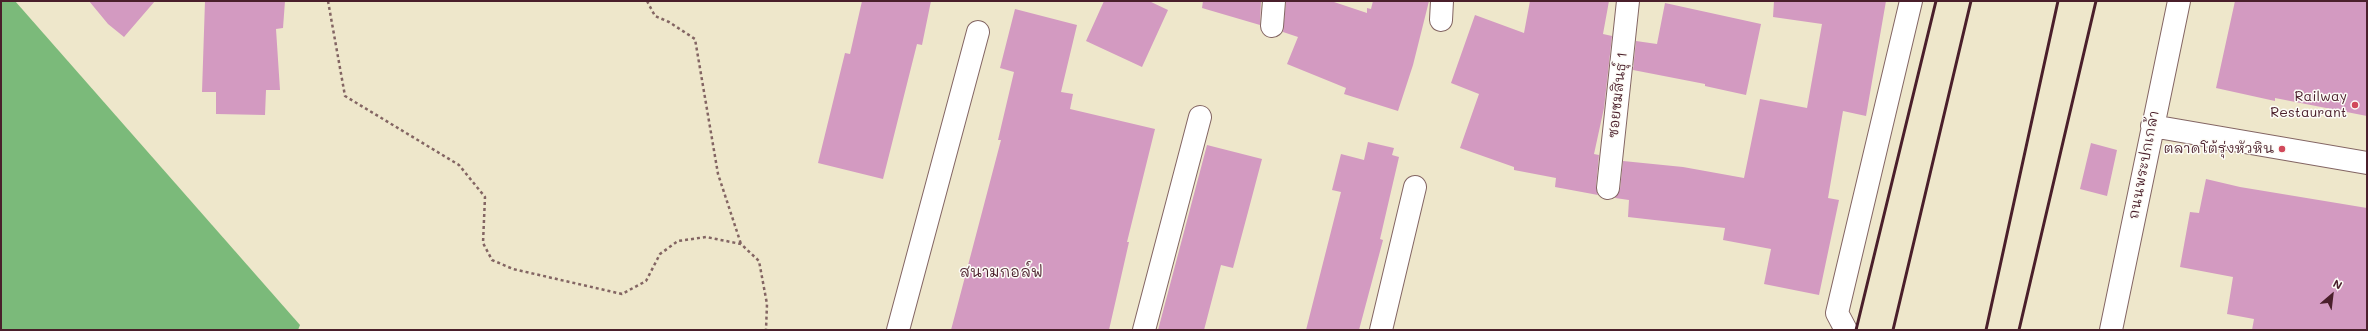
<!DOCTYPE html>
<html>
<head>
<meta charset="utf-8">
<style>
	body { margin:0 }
	#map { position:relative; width:2368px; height:331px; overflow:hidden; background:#eee7cb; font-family:Mali,sans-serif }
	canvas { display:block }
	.frame { position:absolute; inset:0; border:2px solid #4a1f2b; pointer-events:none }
	.north { position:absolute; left:2312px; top:275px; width:40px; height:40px; -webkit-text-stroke:3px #fdfcf7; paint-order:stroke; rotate:28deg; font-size:11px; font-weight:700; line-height:16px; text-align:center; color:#4a1f2b }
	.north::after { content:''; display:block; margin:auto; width:14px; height:18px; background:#4a1f2b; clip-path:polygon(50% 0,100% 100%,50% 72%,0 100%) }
</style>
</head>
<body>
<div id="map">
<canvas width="2368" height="331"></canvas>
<div class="frame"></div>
<div class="north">N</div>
</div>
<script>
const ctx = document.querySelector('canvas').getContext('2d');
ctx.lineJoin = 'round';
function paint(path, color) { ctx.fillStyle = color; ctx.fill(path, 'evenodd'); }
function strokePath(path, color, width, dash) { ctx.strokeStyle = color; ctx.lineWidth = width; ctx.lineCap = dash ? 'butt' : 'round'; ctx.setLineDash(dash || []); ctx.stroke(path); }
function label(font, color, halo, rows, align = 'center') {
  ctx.font = font + ' Mali,"Playpen Sans Thai",sans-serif'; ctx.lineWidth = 3; ctx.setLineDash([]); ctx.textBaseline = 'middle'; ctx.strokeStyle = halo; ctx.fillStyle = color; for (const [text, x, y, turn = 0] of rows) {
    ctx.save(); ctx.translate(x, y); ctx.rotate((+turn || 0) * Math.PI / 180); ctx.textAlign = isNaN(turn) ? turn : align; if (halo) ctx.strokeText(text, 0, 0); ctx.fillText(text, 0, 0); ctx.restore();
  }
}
const forest = new Path2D(`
	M1 1H15L300 325 298 330H1Z`);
const building = new Path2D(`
	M89 1H155L124 37 108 24Z
	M205 1H285L283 28 276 29 280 90H266L265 115 216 114V92H202Z
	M862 1H931L922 45 917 44 883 179 818 163 845 53 850 54Z
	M1104 1H1149L1168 10 1142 67 1086 41Z
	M1203 1H1261L1260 25 1202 8Z
	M1286 1H1331L1367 13V8L1371 9 1373 1H1429L1413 65 1398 111 1344 94 1346 88 1287 64 1298 37 1283 32Z
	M1530 1H1609L1603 34 1612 36 1604 108 1594 154 1599 155 1596 187 1598 195 1555 187 1556 178 1514 170V167L1460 148 1479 94 1451 83 1475 15 1524 33Z
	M1774 1H1886L1866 116 1843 111 1828 198 1839 200 1819 295 1764 284 1771 249 1723 240 1725 228 1628 217 1629 200 1615 198 1620 189 1623 161 1683 167 1744 178 1760 99 1807 108 1822 24 1773 17Z
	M2235 1H2367V116L2275 98V101L2216 88Z
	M1665 3 1761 24 1746 95 1705 86V84L1633 70 1636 41 1657 44Z
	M1015 9 1077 25 1061 92 1073 94 1070 109 1155 129 1127 242H1129L1109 330H951L1001 140H998L1014 72 1000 68Z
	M1368 142 1394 148 1392 155 1399 157 1380 239 1383 240 1359 330H1306L1341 192 1332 190 1341 154 1364 160Z
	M2091 143 2117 150 2107 196 2080 189Z
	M1207 145 1262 159 1248 212 1233 268 1221 265 1204 330H1158Z
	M2206 179 2240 187 2367 208V330H2252L2254 319 2227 314 2233 277 2180 267 2190 212 2199 213Z`);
const path = new Path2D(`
	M328 1 345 96 459 165 485 197 483 243 492 260 513 269 622 294 646 281 660 254 678 241 706 237 741 244 759 261 767 304 766 330
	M647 1 655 16 669 22 695 39 718 174 741 244`);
const minor = new Path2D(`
	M1441 20 1442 1
	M1272 26 1274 1
	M2152 126 2367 163
	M1608 188 1628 1
	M898 330 978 32
	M1144 330 1200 117
	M1381 330 1415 187
	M1846 330 1837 313 1911 1
	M2111 330 2179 1`);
const rail = new Path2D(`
	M1856 330 1936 1
	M1893 330 1971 1
	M1986 330 2058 1
	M2019 330 2096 1`);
const markers = [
	[2355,105,4,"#d1495b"],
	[2282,149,4,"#d1495b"]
];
const streetNames = [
	["ซอยชมสินธุ์ 1",1618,95,-84],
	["ถนนพระปกเกล้า",2144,165,-79]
];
const poiNames = [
	["Railway",2347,97],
	["Restaurant",2347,113],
	["ตลาดโต้รุ่งหัวหิน",2274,149]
];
const neighbourhoodNames = [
	["สนามกอล์ฟ",1001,272]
];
paint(forest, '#7bba7a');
paint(building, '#d39ac1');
strokePath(minor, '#836563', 24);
strokePath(path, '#836563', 2.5, [3, 3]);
strokePath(minor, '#fff', 22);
strokePath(rail, '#4a1f2b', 3);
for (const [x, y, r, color] of markers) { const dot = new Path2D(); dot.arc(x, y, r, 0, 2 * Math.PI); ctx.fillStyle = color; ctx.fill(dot); strokePath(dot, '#fdfcf7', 1.5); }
label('14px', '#4a1f2b', '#fdfcf7', streetNames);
label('14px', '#4a1f2b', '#fdfcf7', poiNames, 'right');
label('15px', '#4a1f2b', '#fdfcf7', neighbourhoodNames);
</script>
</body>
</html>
